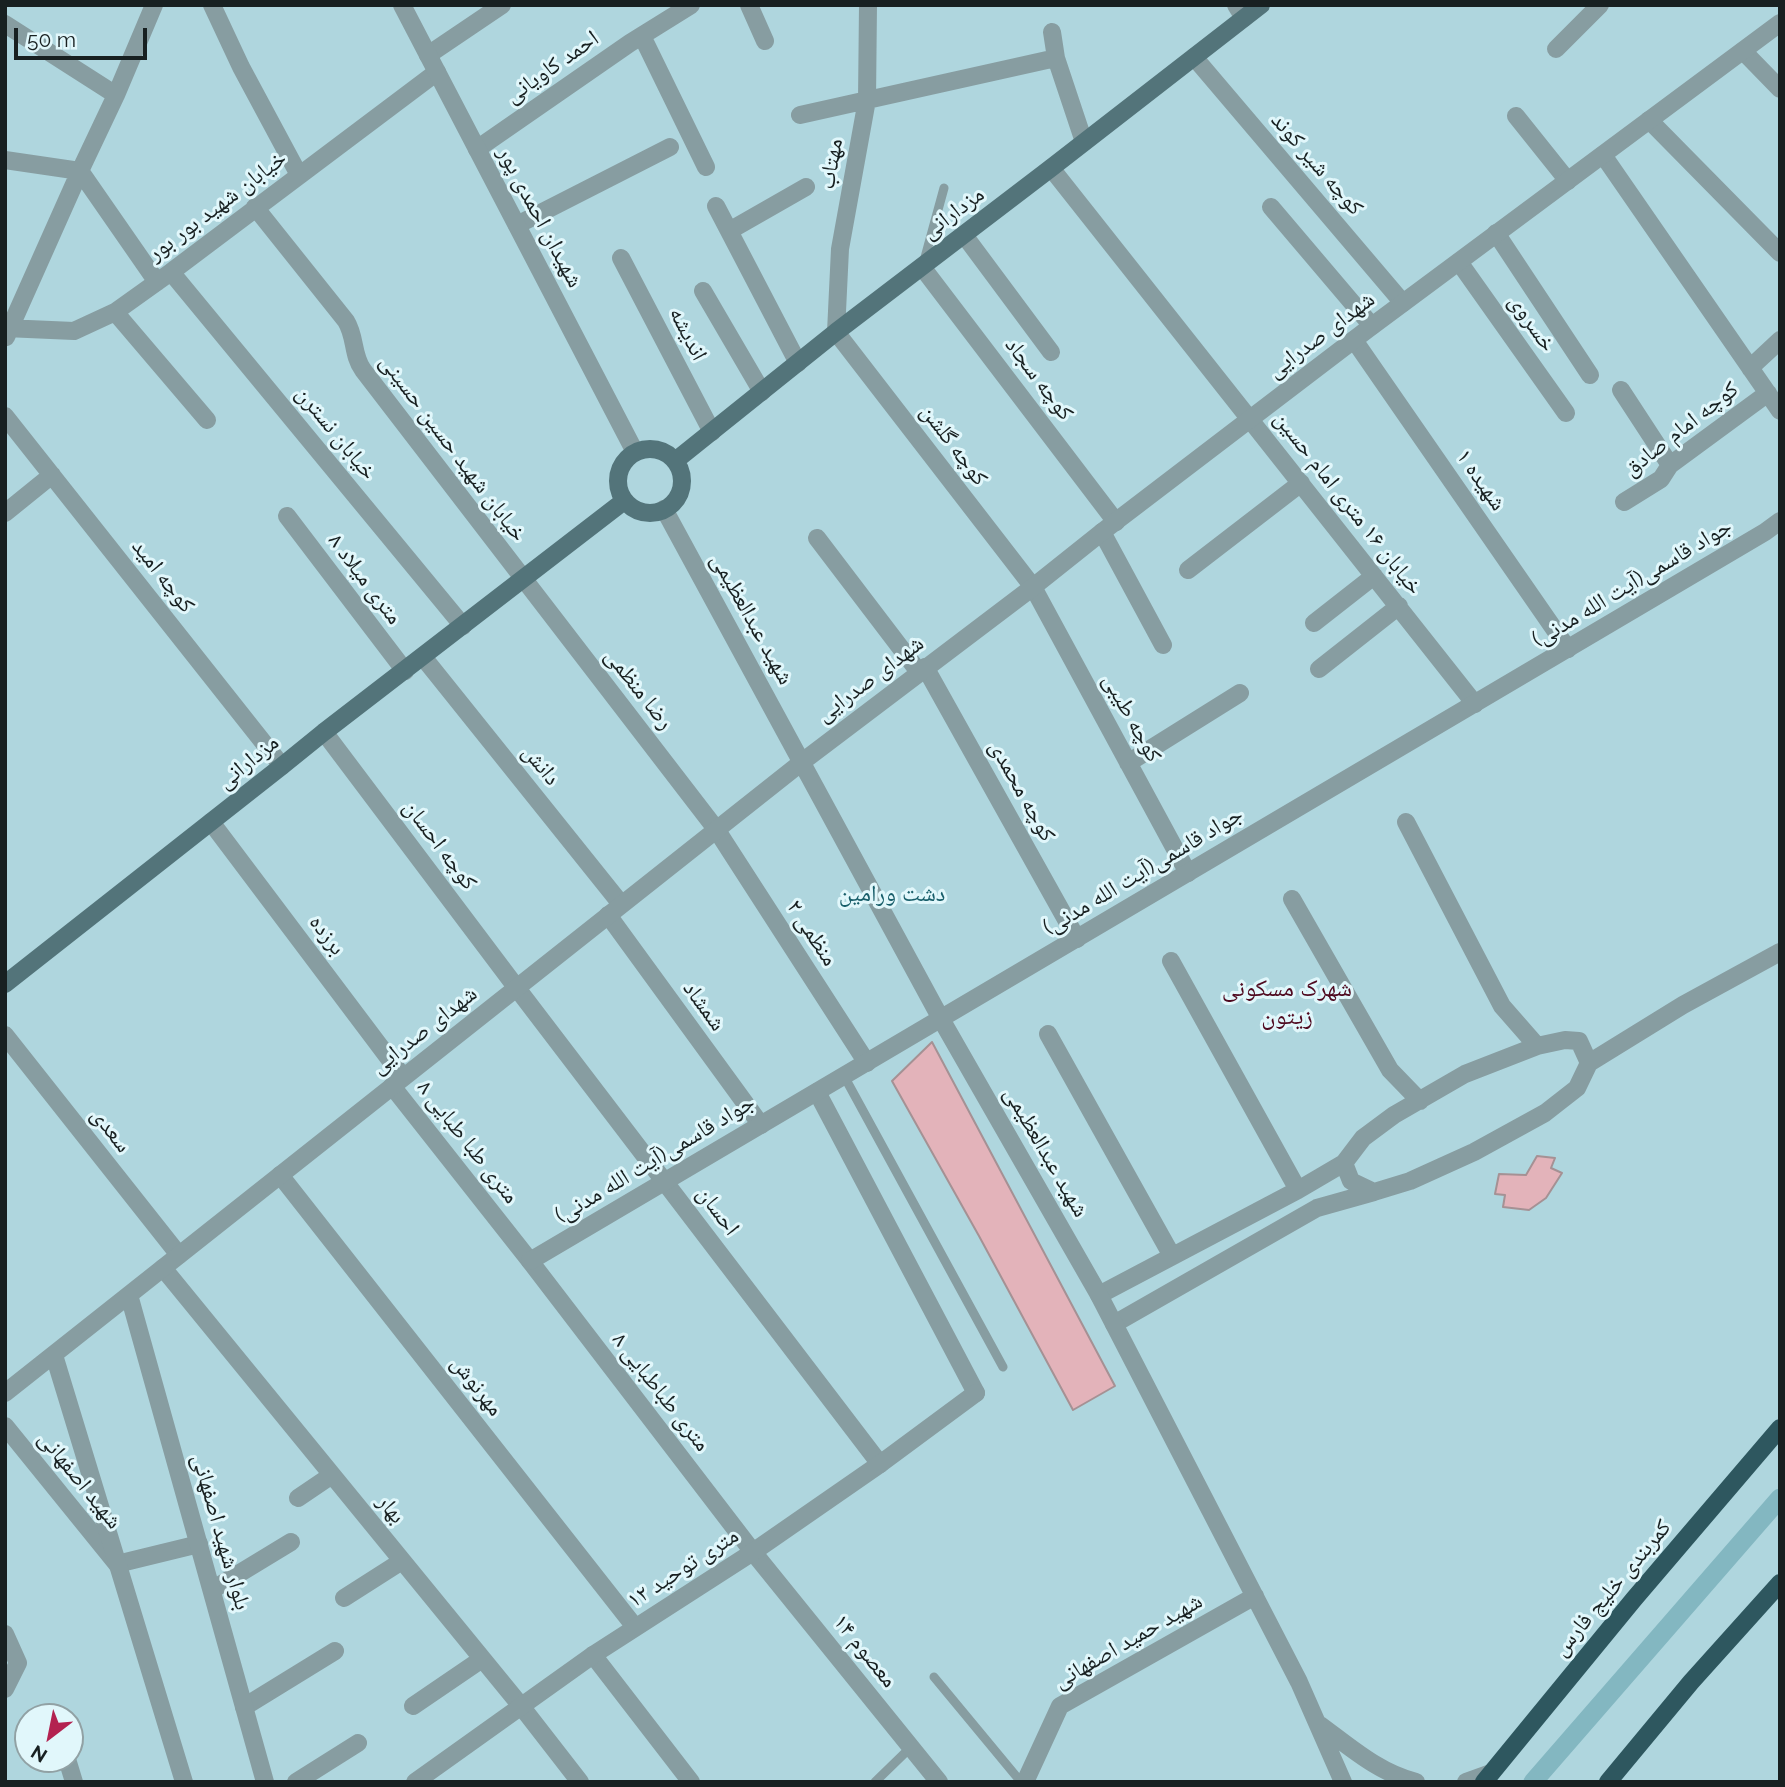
<!DOCTYPE html>
<html>
<head>
<meta charset="utf-8">
<style>
	body { margin:0 }
	#map { position:relative; width:1785px; height:1787px; overflow:hidden; background:#e1f7fb; font-family:Raleway,sans-serif }
	canvas { display:block }
	.frame { position:absolute; inset:0; border:7px solid #182021; pointer-events:none }
	.north { position:absolute; left:14px; top:1703px; width:70px; height:70px; box-sizing:border-box; background:#e1f7fb; border:2px solid #91a1a4; border-radius:50%; rotate:212deg; font-size:19px; font-weight:700; line-height:28px; text-align:center; color:#182021 }
	.north::after { content:''; display:block; margin:auto; width:24px; height:32px; background:#b32250; clip-path:polygon(50% 0,100% 100%,50% 72%,0 100%) }
	.scale { position:absolute; left:14px; top:28px; width:133px; height:32px; box-sizing:border-box; border:4px solid #182021; border-top:0; padding-left:9px; font-size:21px; line-height:24px; white-space:nowrap; color:#182021; -webkit-text-stroke:5px #e1f7fb; paint-order:stroke }
</style>
</head>
<body>
<div id="map">
<canvas width="1785" height="1787"></canvas>
<div class="frame"></div>
<div class="north">N</div>
<div class="scale">50 m</div>
</div>
<script>
const ctx = document.querySelector('canvas').getContext('2d');
ctx.lineJoin = 'round';
function paint(path, color) { ctx.fillStyle = color; ctx.fill(path, 'evenodd'); }
function strokePath(path, color, width, dash) { ctx.strokeStyle = color; ctx.lineWidth = width; ctx.lineCap = dash ? 'butt' : 'round'; ctx.setLineDash(dash || []); ctx.stroke(path); }
function label(font, color, halo, rows, align = 'center') {
  ctx.font = font + ' Raleway,"Noto Naskh Arabic",sans-serif'; ctx.lineWidth = 6; ctx.setLineDash([]); ctx.textBaseline = 'middle'; ctx.strokeStyle = halo; ctx.fillStyle = color; for (const [text, x, y, turn = 0] of rows) {
    ctx.save(); ctx.translate(x, y); ctx.rotate((+turn || 0) * Math.PI / 180); ctx.textAlign = isNaN(turn) ? turn : align; if (halo) ctx.strokeText(text, 0, 0); ctx.fillText(text, 0, 0); ctx.restore();
  }
}
const green = new Path2D(`
	M5 5H1780V1782H5ZM28 1717H70V1759H28Z`);
const canal = new Path2D(`
	M1533 1782 1780 1498`);
const building = new Path2D(`
	M932 1042 1115 1386 1073 1410 979 1236 892 1081Z
	M1537 1156 1555 1158 1551 1168 1562 1173 1546 1198 1529 1210 1503 1207 1505 1195 1495 1194 1499 1174 1526 1175Z`);
const service = new Path2D(`
	M924 261 944 188
	M844 1076 1003 1367
	M934 1677 1021 1782
	M875 1782 911 1747`);
const minor = new Path2D(`
	M212 5 241 67 299 175
	M749 5 765 41
	M868 5 867 100 840 249 836 332 1033 587 1188 873
	M5 24 116 95
	M1052 32 1056 58 1084 142
	M642 36 706 167
	M1556 49 1600 5
	M1743 51 1780 89
	M428 55 502 5
	M1194 57 1403 303
	M800 115 1056 58
	M1516 116 1568 181
	M1649 120 1780 253
	M477 149 630 43 691 5
	M1603 155 1780 411
	M5 160 80 171 157 282
	M1051 168 1475 704
	M716 206 798 363
	M255 207 346 321C356 337 352 355 363 370L716 829 867 1063
	M1271 207 1372 326
	M517 225 670 147
	M729 231 806 187
	M1496 233 1590 375
	M964 235 1051 352
	M621 258 712 432
	M1459 262 1566 413
	M922 267 1116 522
	M171 272 463 626
	M703 291 762 392
	M115 312 207 420
	M5 328 74 331 115 312 171 272 437 72
	M6 337 80 171 116 95 154 5
	M1354 340 1568 649
	M1750 368 1780 340
	M1621 390 1670 465
	M5 416 282 766
	M1624 502 1661 479 1670 465 1768 393
	M5 513 52 475
	M287 516 405 671
	M1102 532 1163 645
	M817 538 919 672
	M1188 570 1301 483
	M1314 623 1374 576
	M423 657 621 904
	M925 667 1077 939
	M1319 669 1399 606
	M324 732 516 987 880 1464
	M1128 763 1240 693
	M211 822 403 1077
	M1406 822 1502 1006 1537 1046
	M1292 899 1390 1070 1420 1101
	M608 915 761 1125
	M1171 961 1298 1190
	M1048 1034 1172 1256
	M5 1035 179 1255
	M1565 1040 1579 1041 1589 1063 1577 1088 1545 1113 1474 1152 1410 1181 1374 1192 1351 1181 1344 1163 1363 1138 1394 1115 1465 1074 1537 1046Z
	M1589 1063 1683 1005 1780 952
	M392 1086 530 1261 753 1552 939 1782
	M817 1092 976 1393
	M280 1175 635 1627
	M163 1268 521 1706 580 1782
	M1099 1295 1298 1190 1344 1163
	M1114 1324 1317 1208 1374 1192
	M5 1426 117 1564 199 1544
	M298 1498 332 1475
	M212 1590 291 1542
	M344 1598 402 1561
	M5 1634 18 1663 5 1689
	M593 1655 691 1782
	M413 1706 482 1659
	M244 1707 335 1651
	M67 1759 74 1782
	M296 1782 358 1743`);
const tertiary = new Path2D(`
	M402 5 635 452
	M1236 5 1244 18
	M664 509 941 1019 1099 1295 1299 1682 1343 1782
	M530 1261 1765 532 1780 521
	M129 1295 265 1782
	M54 1355 184 1782
	M5 1393 802 762 1033 587 1102 532 1368 329 1780 23
	M1320 1725C1350 1747 1379 1773 1416 1782
	M415 1782 593 1655 753 1552 880 1464 976 1393
	M1025 1782 1060 1706 1255 1596
	M1466 1782 1491 1773`);
const secondary = new Path2D(`
	M618 481a32 32 0 1 1 64 0a32 32 0 1 1-64 0Z
	M675 461 836 332 1051 168 1261 5
	M5 984 282 766 324 732 624 501`);
const primary = new Path2D(`
	M1484 1782 1634 1599 1780 1428
	M1608 1782 1691 1682 1780 1583`);
const streetNames = [
	["احمد کاویانی",552,67,-35],
	["مهتاب",831,164,-80],
	["کوچه شیر کوند",1317,164,49],
	["خیابان شهید بور بور",217,206,-37],
	["مزدارانی",953,213,-37],
	["شهیدان احمدی پور",540,217,62],
	["خسروی",1532,323,55],
	["اندیشه",688,334,63],
	["شهدای صدرایی",1321,335,-37],
	["کوچه سجاد",1039,379,53],
	["کوچه امام صادق",1681,429,-38],
	["خیابان نسترن",336,433,51],
	["کوچه گلشن",954,445,53],
	["خیابان شهید حسین حسینی",453,448,53],
	["شهیده ۱",1481,480,55],
	["خیابان ۱۶ متری امام حسین",1348,503,52],
	["کوچه امید",163,576,52],
	["۸ متری میلاد",365,579,53],
	["جواد قاسمی(آیت الله مدنی)",1632,583,-31],
	["شهید عبدالعظیمی",752,619,61],
	["شهدای صدرایی",870,679,-37],
	["رضا منظمی",639,689,52],
	["کوچه طیبی",1132,718,61],
	["مزدارانی",248,762,-39],
	["دانش",541,765,51],
	["کوچه محمدی",1022,791,61],
	["کوچه احسان",440,845,53],
	["جواد قاسمی(آیت الله مدنی)",1143,871,-31],
	["منظمی ۲",812,933,57],
	["برزده",327,935,53],
	["شمشاد",704,1006,54],
	["شهدای صدرایی",424,1030,-38],
	["سعدی",111,1130,52],
	["۸ متری طبا طبایی",468,1142,52],
	["شهید عبدالعظیمی",1046,1152,60],
	["جواد قاسمی(آیت الله مدنی)",655,1159,-31],
	["احسان",718,1211,53],
	["مهرنوش",477,1386,52],
	["۸ متری طباطبایی",661,1392,52],
	["شهید اصفهانی",80,1480,51],
	["بهار",391,1509,51],
	["بلوار شهید اصفهانی",221,1532,74],
	["۱۲ متری توحید",683,1568,-33],
	["کمربندی خلیج فارس",1612,1588,-50],
	["شهید حمید اصفهانی",1128,1641,-30],
	["۱۴ معصوم",865,1651,51]
];
const parkNames = [
	["دشت ورامین",892,894]
];
const neighbourhoodNames = [
	["شهرک مسکونی",1287,989],
	["زیتون",1287,1017]
];
paint(green, '#afd6de');
strokePath(canal, '#83b7c1', 19);
paint(building, '#e3b3ba');
strokePath(building, '#a59194', 2);
strokePath(service, '#879da1', 9);
strokePath(minor, '#879da1', 18);
strokePath(tertiary, '#879da1', 18);
strokePath(secondary, '#53747a', 18);
strokePath(primary, '#2e575f', 18);
label('23px', '#182021', '#e1f7fb', streetNames);
label('23px', '#185e6a', '#e1f7fb', parkNames);
label('24px', '#4f0a20', '#e1f7fb', neighbourhoodNames);
</script>
</body>
</html>
